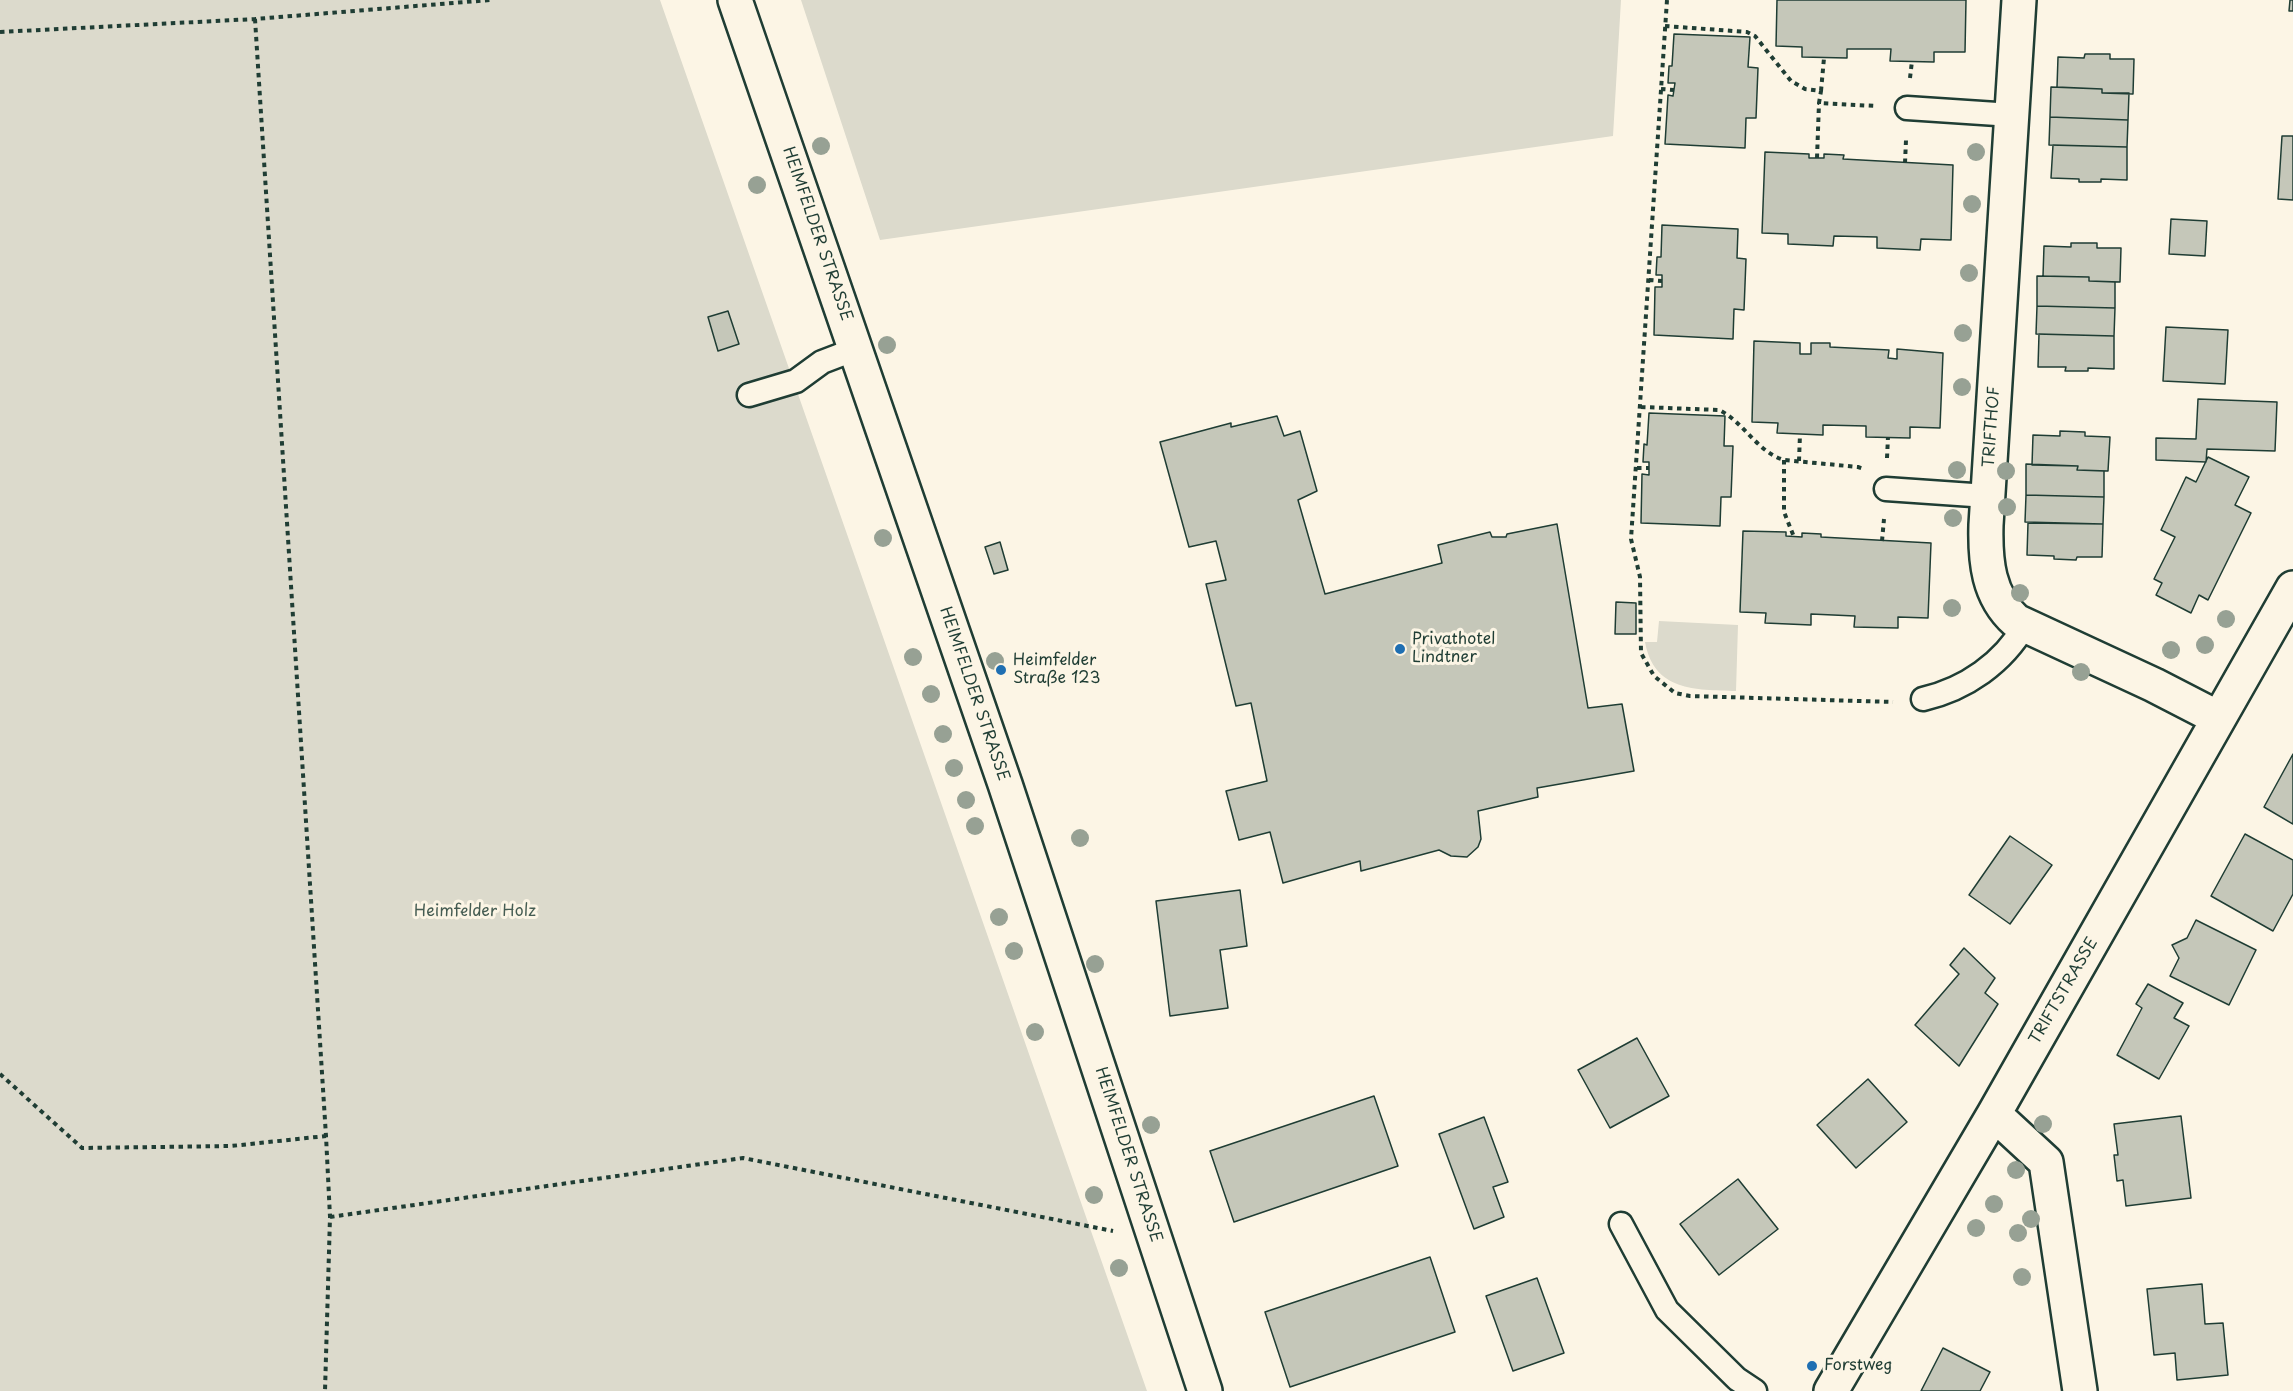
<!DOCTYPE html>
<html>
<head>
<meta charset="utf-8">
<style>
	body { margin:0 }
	canvas { display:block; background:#fcf5e5 }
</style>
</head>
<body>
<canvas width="2293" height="1391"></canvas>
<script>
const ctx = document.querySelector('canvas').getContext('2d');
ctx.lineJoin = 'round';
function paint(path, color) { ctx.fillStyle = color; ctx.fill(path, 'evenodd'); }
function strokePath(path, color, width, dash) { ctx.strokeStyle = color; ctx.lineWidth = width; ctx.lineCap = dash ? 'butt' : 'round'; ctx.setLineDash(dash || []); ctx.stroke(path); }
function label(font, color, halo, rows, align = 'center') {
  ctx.font = font + ' "Playpen Sans",sans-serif'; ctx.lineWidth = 6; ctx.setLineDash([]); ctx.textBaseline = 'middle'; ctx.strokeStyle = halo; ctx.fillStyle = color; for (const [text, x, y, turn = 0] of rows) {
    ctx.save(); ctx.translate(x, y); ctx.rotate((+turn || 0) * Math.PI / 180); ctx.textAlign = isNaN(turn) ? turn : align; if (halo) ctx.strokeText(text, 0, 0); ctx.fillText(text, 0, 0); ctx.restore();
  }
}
const green = new Path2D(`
	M0 0H660L1147 1391H0Z
	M801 0H1621L1613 136 880 240Z
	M1659 621 1738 625 1736 691C1695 690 1654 691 1645 642H1657Z`);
const building = new Path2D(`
	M1777 0H1966L1965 52H1934V62L1890 61 1891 49H1847V58L1802 57V47L1776 46Z
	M2290 0H2293V11H2289Z
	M1674 34 1750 37 1748 67 1758 68 1756 118H1746L1745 148 1665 144 1668 95 1673 96 1675 83H1668L1669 66H1672Z
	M2085 54H2110V59H2134L2133 94 2102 93V89L2057 87 2058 57 2084 58Z
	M2051 87 2102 89V93H2129L2128 120 2050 117Z
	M2050 117 2128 120 2127 147 2049 145Z
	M2282 136H2293V200L2278 199Z
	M2053 145 2127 147V180L2101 179V182H2079V179L2051 178Z
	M1765 152 1809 154V158H1824V154L1844 155 1843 159 1953 165 1951 240 1921 239 1920 250 1877 248V237L1834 236 1833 246 1788 244V234L1762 233Z
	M2171 219 2207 221 2205 256 2169 254Z
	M1662 225 1738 229 1737 258 1746 259 1744 310 1734 309 1733 339 1654 335 1655 287H1662V275H1656L1657 257H1661Z
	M2071 243H2097V248H2121L2120 282 2089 281V277L2043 276 2044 246 2071 247Z
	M2037 276 2089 277V281L2115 282V308L2037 306Z
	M2037 306 2115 308 2114 336 2036 334Z
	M728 311 739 344 718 351 708 317Z
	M2166 327 2228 330 2225 384 2163 381Z
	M2039 334 2114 336V369L2088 368V371H2065L2066 367H2038Z
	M1754 341 1800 343V354H1811V343H1830V347L1889 350 1888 358 1897 359V349L1943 353 1940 428 1910 427V438L1866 437V426L1823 425V435L1777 433 1778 423 1752 422Z
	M2198 399 2277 402 2275 451 2207 449 2206 462 2156 460V438L2196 439Z
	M1649 413 1725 416 1724 446H1733L1731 497H1721L1720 526 1641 523 1642 474 1649 475V462H1643L1644 444 1647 445Z
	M1277 416 1284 436 1300 431 1317 491 1298 500 1325 594 1442 563 1438 545 1490 532 1492 537H1506L1507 534 1557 524 1588 708 1622 704 1634 771 1537 788 1538 797 1478 811 1481 839 1478 847 1467 857 1451 856 1439 850 1361 871 1360 861 1283 883 1270 832 1239 840 1226 791 1267 781 1251 703 1236 706 1206 584 1226 580 1216 541 1189 547 1160 442 1231 423V427Z
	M2060 431 2085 432V436L2110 437 2108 471 2077 470 2078 466 2032 465 2033 435 2060 436Z
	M2208 457 2249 477 2235 505 2251 513 2208 600 2199 595 2191 613 2156 595 2162 583 2154 579 2175 537 2161 530 2186 477 2196 482Z
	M2026 464 2078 466 2077 470 2104 471V497L2026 495Z
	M2026 495 2104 497 2103 524 2025 522Z
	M2028 523 2103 524 2102 557H2077L2076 560 2054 559V556L2027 555Z
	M1743 531 1786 532V536L1802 537V533L1821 534V537L1931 543 1928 618 1898 617V628L1854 627 1855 616 1811 614V625L1765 623 1766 613 1740 612Z
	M1000 542 1008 570 994 574 985 547Z
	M1616 602 1636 603V634H1615Z
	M2293 754V824L2264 807Z
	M2245 834 2293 860V894L2273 931 2211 896Z
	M2010 836 2052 865 2010 924 1969 895Z
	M1240 890 1247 946 1220 950 1228 1008 1170 1016 1156 901Z
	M2196 920 2256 950 2229 1005 2170 976 2179 958 2172 945 2187 938Z
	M1964 948 1995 978 1985 993 1998 1004 1959 1066 1915 1025 1959 974 1950 965Z
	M2148 984 2183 1003 2174 1018 2189 1026 2159 1079 2117 1055 2142 1008 2136 1004Z
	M1637 1038 1669 1096 1610 1128 1578 1070Z
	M1868 1079 1907 1122 1856 1168 1817 1125Z
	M1374 1096 1398 1166 1234 1222 1210 1151Z
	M2181 1116 2191 1198 2126 1206 2123 1180 2117 1181 2114 1155H2118L2114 1124Z
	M1484 1117 1508 1182 1493 1187 1504 1217 1474 1229 1439 1134Z
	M1738 1179 1778 1229 1719 1275 1680 1224Z
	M1430 1257 1455 1332 1290 1387 1265 1312Z
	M1537 1278 1564 1353 1513 1371 1486 1296Z
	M2202 1284 2205 1324 2223 1323 2228 1375 2177 1380 2175 1353 2154 1355 2147 1289Z
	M1943 1348 1990 1372 1980 1391H1921Z`);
const path = new Path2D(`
	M1667 0 1631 539 1640 577 1641 653 1654 676 1675 693 1690 696 1893 702
	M255 19 326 1136 330 1217 325 1391
	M1665 26 1747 32 1755 36 1791 81 1805 89 1821 91 1819 103 1876 106
	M0 32 255 19 490 0
	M1910 78 1912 61
	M1661 89 1674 90
	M1821 91 1824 58
	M1817 158 1819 103
	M1905 163 1906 140
	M1649 280 1662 281
	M1641 407 1719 410C1744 422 1757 452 1784 460L1858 467 1864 469
	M1887 458 1888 437
	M1784 460V512L1794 537
	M1799 461 1800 434
	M1637 468H1649
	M1882 541 1884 519
	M0 1074 82 1148 231 1146 326 1136
	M330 1217 743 1158 1113 1231`);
const service = new Path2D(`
	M1907 108 2012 115
	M749 395 796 381 822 362 856 349
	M1886 489 1987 496
	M1923 699C1966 689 2003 663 2025 625
	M1621 1224 1667 1310 1737 1379 1755 1391`);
const minor = new Path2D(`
	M2019 0 1986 525C1985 561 1988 596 2016 621L2154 685 2218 718
	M1994 1114 2046 1162 2080 1391
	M1831 1391 1994 1114 2293 588`);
const tertiary = new Path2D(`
	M735 0 1005 784 1205 1391`);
const trees = [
	[821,146],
	[1976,152],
	[757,185],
	[1972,204],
	[1969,273],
	[1963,333],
	[887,345],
	[1962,387],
	[1957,470],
	[2006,471],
	[2007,507],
	[1953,518],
	[883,538],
	[2020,593],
	[1952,608],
	[2226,619],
	[2205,645],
	[2171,650],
	[913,657],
	[995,661],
	[2081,672],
	[931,694],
	[943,734],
	[954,768],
	[966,800],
	[975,826],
	[1080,838],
	[999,917],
	[1014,951],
	[1095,964],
	[1035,1032],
	[2043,1124],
	[1151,1125],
	[2016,1170],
	[1094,1195],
	[1994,1204],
	[2031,1219],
	[1976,1228],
	[2018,1233],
	[1119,1268],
	[2022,1277]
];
const markers = [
	[1400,649,6,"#1f6fb2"],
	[1001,670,6,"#1f6fb2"],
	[1812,1366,6,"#1f6fb2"]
];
const streetNames = [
	["HEIMFELDER STRASSE",817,234,71],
	["TRIFTHOF",1992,427,-86],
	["HEIMFELDER STRASSE",974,694,71],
	["TRIFTSTRASSE",2064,991,-60],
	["HEIMFELDER STRASSE",1128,1155,72]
];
const poiNames = [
	["Privathotel",1412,640],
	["Lindtner",1412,658],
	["Heimfelder",1013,661],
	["Straße 123",1013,679],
	["Forstweg",1824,1366]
];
const parkNames = [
	["Heimfelder Holz",475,912]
];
paint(green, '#dcdacc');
paint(building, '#c5c7b9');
strokePath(building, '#1f3d34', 1.5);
strokePath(service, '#1f3d34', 27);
strokePath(minor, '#1f3d34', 38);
strokePath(tertiary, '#1f3d34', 38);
strokePath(path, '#1f3d34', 4, [4.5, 4.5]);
strokePath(service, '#fcf5e5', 22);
strokePath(minor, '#fcf5e5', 33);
strokePath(tertiary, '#fcf5e5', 33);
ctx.fillStyle = '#97a194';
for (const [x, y] of trees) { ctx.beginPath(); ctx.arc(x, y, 9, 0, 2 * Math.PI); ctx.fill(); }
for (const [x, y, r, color] of markers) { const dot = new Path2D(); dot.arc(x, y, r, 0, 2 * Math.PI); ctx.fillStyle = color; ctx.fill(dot); strokePath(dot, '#fcf5e5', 2); }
label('16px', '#1f3d34', '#fcf5e5', streetNames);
label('16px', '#1f3d34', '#fcf5e5', poiNames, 'left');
label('16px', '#455c52', '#fcf5e5', parkNames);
</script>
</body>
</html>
